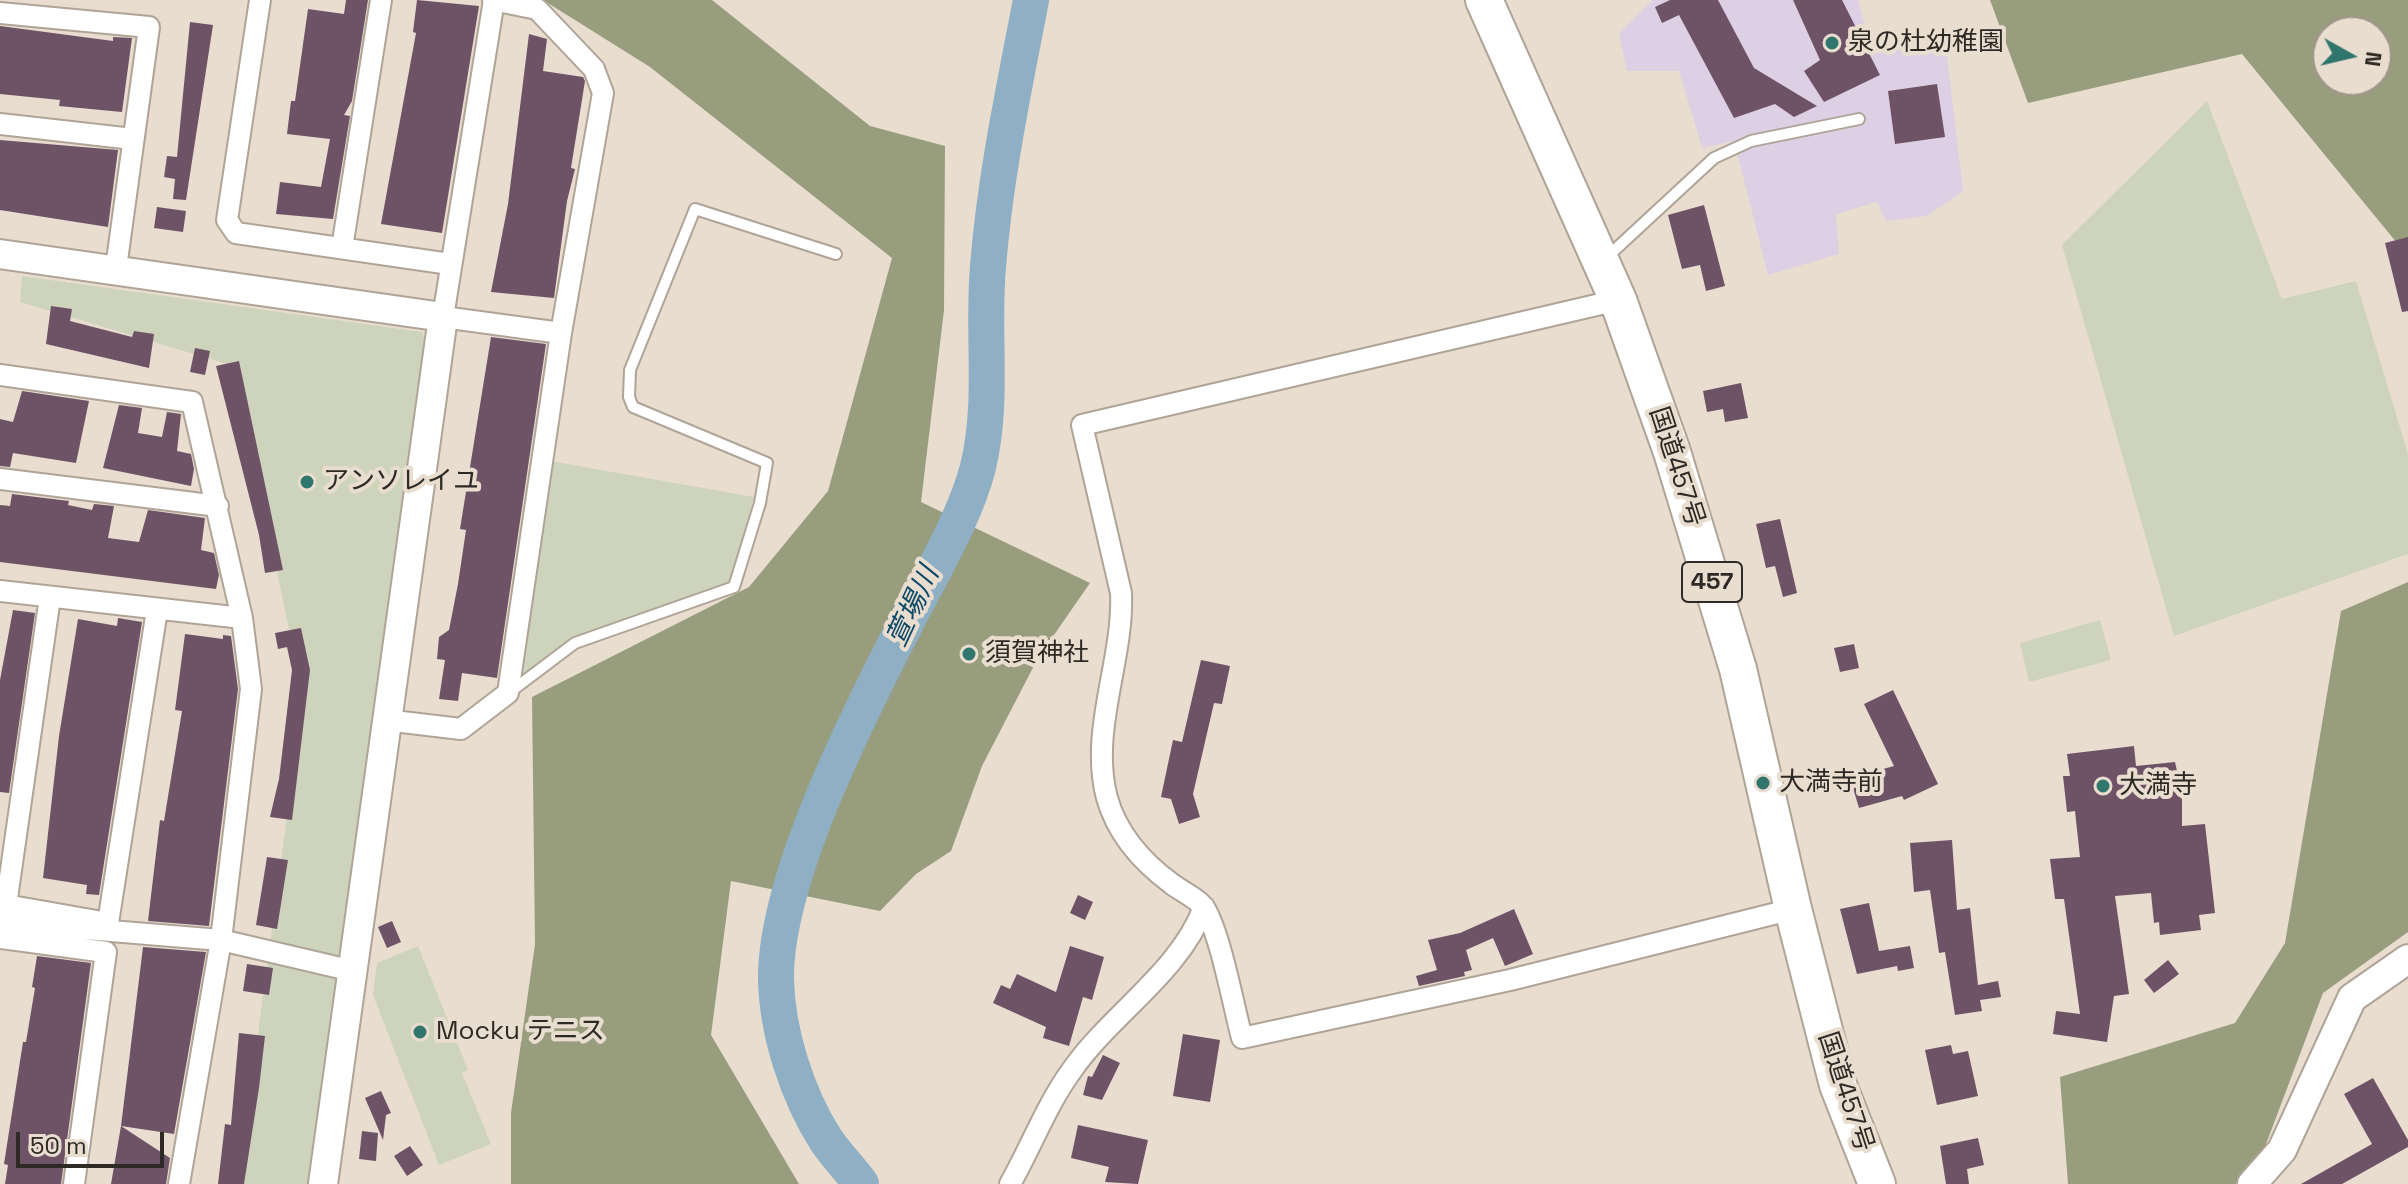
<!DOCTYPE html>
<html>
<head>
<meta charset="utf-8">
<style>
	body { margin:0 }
	#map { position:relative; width:2408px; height:1184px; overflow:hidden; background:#e9ddd0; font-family:"Space Grotesk",sans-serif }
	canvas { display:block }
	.north { position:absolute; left:2312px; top:16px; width:80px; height:80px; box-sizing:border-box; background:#e9ddd0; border:2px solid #9e958b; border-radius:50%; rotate:98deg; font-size:22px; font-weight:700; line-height:32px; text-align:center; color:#2d2924 }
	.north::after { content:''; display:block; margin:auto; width:28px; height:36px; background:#30766d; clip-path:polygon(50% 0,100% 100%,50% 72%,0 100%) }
	.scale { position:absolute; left:16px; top:1132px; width:148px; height:36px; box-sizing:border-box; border:4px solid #2d2924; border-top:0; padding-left:10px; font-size:24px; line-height:28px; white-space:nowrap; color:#2d2924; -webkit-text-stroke:6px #e9ddd0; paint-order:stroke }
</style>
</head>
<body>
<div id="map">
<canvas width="2408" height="1184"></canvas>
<div class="north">N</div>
<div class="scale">50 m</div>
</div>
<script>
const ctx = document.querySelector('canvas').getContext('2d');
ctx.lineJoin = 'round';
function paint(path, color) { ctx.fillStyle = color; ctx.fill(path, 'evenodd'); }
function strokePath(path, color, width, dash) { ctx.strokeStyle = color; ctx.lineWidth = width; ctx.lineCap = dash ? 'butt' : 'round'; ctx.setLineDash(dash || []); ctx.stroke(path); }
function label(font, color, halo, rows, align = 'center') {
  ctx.font = font + ' "Space Grotesk","Noto Sans JP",sans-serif'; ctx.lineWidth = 8; ctx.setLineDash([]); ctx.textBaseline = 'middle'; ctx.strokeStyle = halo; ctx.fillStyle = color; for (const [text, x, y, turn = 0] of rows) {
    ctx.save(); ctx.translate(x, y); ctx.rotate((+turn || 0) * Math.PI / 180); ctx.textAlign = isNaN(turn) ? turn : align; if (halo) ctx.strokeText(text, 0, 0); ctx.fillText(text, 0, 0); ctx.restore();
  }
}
const education = new Path2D(`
	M1653 0H1858L1866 31 1947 56 1963 191 1927 216 1886 221 1877 202 1836 214 1839 254 1768 275 1734 141 1702 148 1679 71H1627L1619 34Z`);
const green = new Path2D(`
	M2207 101 2282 299 2356 281 2408 454V554L2174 636 2062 245Z
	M22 276 422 332 431 353 312 1184H232L242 1153 303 696 234 366 20 302Z
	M550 461 754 497 730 582 575 637 518 681Z
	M2100 620 2111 660 2029 682 2020 643Z
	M418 946 468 1070 462 1073 491 1144 439 1165 373 995 377 963Z`);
const forest = new Path2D(`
	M543 0H712L870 126 945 146 944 310 921 502 1090 583 1038 658 982 766 951 851 916 874 880 911 731 881 711 1035 799 1184H511V1113L535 944 532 697 749 587 828 491 892 258 650 67Z
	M1990 0H2408V264L2406 254 2242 54 2028 103ZM2328 32H2376V80H2328Z
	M2408 582V932L2323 993 2251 1184H2068L2060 1077 2235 1023 2285 943 2341 611Z`);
const river = new Path2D(`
	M861 1184C850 1169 836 1155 826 1140 797 1095 777 1032 776 979 775 878 860 712 907 621 931 574 965 518 978 467 994 402 982 333 988 267 995 177 1014 89 1031 0`);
const building = new Path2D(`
	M346 0H368L352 101 344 115 350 116 333 219 276 214 280 182 321 187 330 139 287 134 291 101H295L308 9 344 14Z
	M417 0 479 6 442 233 381 224 416 33 413 32Z
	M1670 0H1718L1754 68 1817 106 1794 117 1775 104 1734 118 1679 15 1662 23 1655 7Z
	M1793 0H1842L1880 75 1824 102 1804 71 1820 60Z
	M190 22 213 25 186 200 173 199 175 179 164 177 167 156 177 157Z
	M0 26 113 41V37L132 38 122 112 59 106 60 100 0 94Z
	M529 34 547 39 543 71 583 77 585 81 571 168 575 169 567 201 554 298 491 292 508 204Z
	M1937 84 1945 137 1895 144 1888 91Z
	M0 140 118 150 108 227 0 210Z
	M1704 205 1725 286 1706 291 1700 265 1682 269 1668 215Z
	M157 207 186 211 183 232 154 228Z
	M2408 237V311L2402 312 2385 243Z
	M51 306 72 309 70 321 132 337 134 331 154 334 149 368 46 344Z
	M491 337 546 344 497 678 462 673 458 701 439 699 445 660 437 659 439 637 449 630 458 584 466 530 460 529Z
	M195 348 210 351 205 375 190 372Z
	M239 361 283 570 265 573 259 535 216 366Z
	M1741 383 1748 418 1725 422 1723 409 1707 412 1703 391Z
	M22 391 89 401 76 463 13 453 10 467 0 466V419L13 422Z
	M119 405 142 408 138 433 162 437 167 412 181 414 177 451 191 454 194 469 191 486 103 468Z
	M12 494 69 501 68 505 92 510 94 504 114 506 108 538 139 542 148 510 205 518 201 550 214 553 219 575 216 589 0 562V505L10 506Z
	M1780 519 1797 593 1783 597 1775 566 1766 568 1756 524Z
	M13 610 35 613 9 793 0 792V680Z
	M118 618 142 622 99 895 86 894 87 885 43 878 59 736 78 619 117 626Z
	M301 628 310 670 292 820 270 817 279 779 292 670 287 647 278 649 275 633Z
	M185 634 223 639V635L231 636 238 689 209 926 148 921 160 820 164 821 182 711 175 710Z
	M1854 644 1859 668 1840 672 1834 648Z
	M1201 660 1230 666 1222 704 1214 703 1193 794 1200 817 1179 824 1171 799 1161 797 1173 740 1182 742Z
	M1893 690 1938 784 1904 800 1902 796 1859 808 1850 778 1894 766 1864 704Z
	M2134 746 2136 766 2175 762 2182 794V826L2205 824 2215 913 2199 915 2201 930 2160 935 2159 922 2154 923 2151 893 2115 896 2129 994 2114 996 2107 1042 2053 1034 2056 1011 2080 1014 2064 899H2055L2050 859 2080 857 2075 811 2067 812 2063 776H2070L2067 754Z
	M1952 840 1957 910 1970 908 1978 985 1998 981 2001 997 1980 1000 1982 1011 1955 1015 1945 952 1939 953 1930 890 1914 892 1910 843Z
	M267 857 288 860 277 929 256 925Z
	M1078 895 1093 902 1085 920 1070 913Z
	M1869 903 1879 951 1910 946 1914 968 1898 971 1897 966 1857 974 1840 909Z
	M1514 909 1533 954 1505 966 1493 938 1466 950 1472 970 1464 972 1465 976 1419 986 1416 976 1437 970 1428 940 1460 933Z
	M392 921 401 942 387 948 378 927Z
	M1070 946 1104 957 1092 1000 1083 997 1069 1046 1043 1038 1046 1027 993 1003 1001 985 1010 989 1017 974 1056 992Z
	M143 947 206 952 174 1134 121 1126Z
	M37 956 91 963 61 1184H5L8 1165 4 1164 23 1042H26L35 988 32 987Z
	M2168 960 2179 974 2154 993 2144 980Z
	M247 964 273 968 269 995 243 991Z
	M239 1033 265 1036 259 1088 244 1184H218L225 1124 231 1125Z
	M1183 1034 1220 1040 1210 1102 1173 1096Z
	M1951 1045 1953 1054 1968 1051 1978 1096 1937 1105 1925 1050Z
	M1103 1055 1120 1063 1102 1100 1083 1095 1088 1076 1092 1077Z
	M2373 1078 2408 1140V1147L2342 1184H2301L2372 1144 2344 1094Z
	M381 1091 391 1113 386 1115 383 1140 365 1098Z
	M1078 1125 1148 1140 1138 1184 1105 1182 1109 1167 1071 1158Z
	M121 1126 170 1158 166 1184H111Z
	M362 1131 378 1133 376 1161 359 1159Z
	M1978 1138 1984 1165 1967 1169 1969 1184H1946L1940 1146Z
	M410 1146 423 1165 407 1176 394 1156Z`);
const lane = new Path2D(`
	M1606 258 1714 158 1751 141 1859 119
	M510 692 575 643 734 587 760 503 767 463 633 407 629 397 630 370 695 209 836 254`);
const street = new Path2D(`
	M260 0 227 220 236 233 450 264
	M494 0 443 317 561 333
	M0 13 149 27 116 268
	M0 124 133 139
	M342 248 381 0
	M1618 300 1082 425 1121 593C1124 660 1089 731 1107 798 1117 833 1142 862 1172 884 1181 891 1199 899 1205 909 1221 937 1233 1004 1242 1038L1510 980 1793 909
	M0 375 192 402 242 618 251 689 221 940 179 1184
	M0 479 218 506
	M0 591 242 618
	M50 597 6 905 108 923 157 610
	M385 720 461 729 508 693 561 333 603 93 594 69 537 9 493 0
	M0 922 221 940 353 971
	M0 938 106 952 74 1184
	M1010 1184C1031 1147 1047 1104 1072 1070 1111 1014 1180 972 1204 907`);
const secondary = new Path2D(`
	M0 254 443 317 323 1184
	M2252 1184 2282 1150 2352 998 2408 959`);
const highway = new Path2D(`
	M1484 0 1618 300 1672 452 1738 669 1793 909 1838 1085 1877 1184`);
const markers = [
	[1832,43,8,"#30766d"],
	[307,482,8,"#30766d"],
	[969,654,8,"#30766d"],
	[1763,783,8,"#30766d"],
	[2103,786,8,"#30766d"],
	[420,1032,8,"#30766d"]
];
const shields = [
	[1712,582,60]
];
const shieldNames = [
	["457",1712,582]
];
const poiNames = [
	["泉の杜幼稚園",1848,43],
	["アンソレイユ",323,482],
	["須賀神社",985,654],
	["大満寺前",1779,783],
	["大満寺",2119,786],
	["Mocku テニス",436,1032]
];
const streetNames = [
	["国道457号",1676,467,72],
	["国道457号",1845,1092,72]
];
const waterNames = [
	["萱場川",914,607,-65]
];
paint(education, '#ddd0e4');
paint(green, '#ced4bb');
paint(forest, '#989e7d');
strokePath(river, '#8fafc5', 36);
paint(building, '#6e5367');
strokePath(lane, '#afa497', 14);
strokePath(street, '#afa497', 24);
strokePath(secondary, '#afa497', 32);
strokePath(highway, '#afa497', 40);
strokePath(lane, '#fff', 10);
strokePath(street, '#fff', 20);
strokePath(secondary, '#fff', 28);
strokePath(highway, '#fff', 36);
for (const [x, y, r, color] of markers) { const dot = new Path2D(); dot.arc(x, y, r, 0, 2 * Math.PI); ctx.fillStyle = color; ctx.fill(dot); strokePath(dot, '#e9ddd0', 3); }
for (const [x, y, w] of shields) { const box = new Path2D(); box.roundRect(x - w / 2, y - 20, w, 40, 6); ctx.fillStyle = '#e9ddd0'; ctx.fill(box); strokePath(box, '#2d2924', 2); }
label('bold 24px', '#2d2924', null, shieldNames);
label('26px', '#2d2924', '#e9ddd0', poiNames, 'left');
label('26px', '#2d2924', '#e9ddd0', streetNames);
label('italic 28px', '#0c4867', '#e9ddd0', waterNames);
</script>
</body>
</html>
